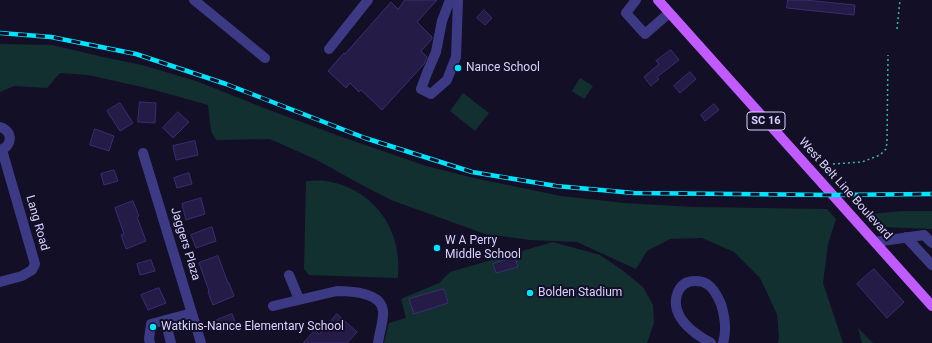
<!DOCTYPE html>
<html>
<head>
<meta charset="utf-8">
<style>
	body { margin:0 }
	canvas { display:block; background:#130f26 }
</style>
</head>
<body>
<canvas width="932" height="343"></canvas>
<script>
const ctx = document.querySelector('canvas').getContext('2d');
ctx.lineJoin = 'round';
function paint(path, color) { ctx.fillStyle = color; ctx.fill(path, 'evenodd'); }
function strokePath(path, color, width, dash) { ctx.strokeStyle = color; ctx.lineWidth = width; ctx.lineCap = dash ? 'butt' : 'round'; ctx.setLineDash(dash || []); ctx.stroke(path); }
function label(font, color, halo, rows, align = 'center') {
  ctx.font = font + ' Roboto,sans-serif'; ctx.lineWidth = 4; ctx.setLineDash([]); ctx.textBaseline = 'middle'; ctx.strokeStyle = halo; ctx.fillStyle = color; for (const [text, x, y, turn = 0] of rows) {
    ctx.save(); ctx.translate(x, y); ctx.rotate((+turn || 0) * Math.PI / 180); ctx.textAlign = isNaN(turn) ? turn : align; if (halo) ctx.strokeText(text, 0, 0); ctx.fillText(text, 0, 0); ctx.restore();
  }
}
const green = new Path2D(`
	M0 44 52 45 103 57 142 65 196 81 264 108 339 136 426 166 478 179 561 196 624 203 694 207 827 209 836 219 828 244 823 283 843 343H778L779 337 777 314 760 278 734 252 702 238 670 239 647 251 636 269 577 242 530 240 485 234 391 200 360 184 317 160 270 139 216 140 211 131 208 105 151 89 88 75 60 73 47 88 14 86 0 92Z
	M580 78 593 86 584 99 572 91Z
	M463 93 489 113 475 131 450 111Z
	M306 181C312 181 319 180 325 181 374 188 403 230 398 278L309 275 304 269Z
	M904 211H932V229L882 227 870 214Z
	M553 242 600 255 622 270 643 287 653 305 654 323 647 343H384L389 323 406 318 401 299 439 283 450 272Z
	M858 328 873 343H862Z`);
const building = new Path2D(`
	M405 0H437L417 22 432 37V39L421 51 427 57 424 64 382 110 361 90 359 92 350 83 346 88 328 71 344 53 345 54 391 2 398 9Z
	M788 0H805L855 5 854 15 787 8Z
	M484 10 492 18 485 25 477 18Z
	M671 50 679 60 657 77 659 79 651 86 644 77 659 64 656 61Z
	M690 72 696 79 680 93 674 86Z
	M140 102 156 103 155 123 138 122Z
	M120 103 133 123 120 131 107 111Z
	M714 104 719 110 705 121 701 115Z
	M178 112 189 122 173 138 163 128Z
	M95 129 114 136 109 151 90 145Z
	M195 141 198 155 176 160 173 146Z
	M114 170 118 181 104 185 101 174Z
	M189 173 192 184 177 188 174 178Z
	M201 198 205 214 186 220 182 204Z
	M133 201 139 216 137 217 146 241 126 249 121 235 124 234 115 208Z
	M212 227 216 241 196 248 191 235Z
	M218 256 228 283H229L234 296 213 305 208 292 209 291 199 263Z
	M515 257 518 267 496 273 493 264Z
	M151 260 155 271 140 275 137 264Z
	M874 269 904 302 887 318 857 284Z
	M159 288 166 303 148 310 141 295Z
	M444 289 448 303 414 314 409 299Z
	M232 314 236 324 222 330 217 320Z
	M337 314 357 332 347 343H303L315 330 319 334Z`);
const path = new Path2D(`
	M897 29 900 0
	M818 165 862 162 880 155 886 149 887 142 888 55`);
const minor = new Path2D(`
	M194 0 265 58
	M450 0 442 21 436 52 427 73 421 89 431 94 447 80 456 57 458 0
	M636 0 626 13 645 34 669 13
	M329 49 368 0
	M0 127C13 131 13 146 0 150
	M143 153 201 343
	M906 237 932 265
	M875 242 924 235 932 243
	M289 275 299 299
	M0 282 22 276 32 270 35 264 2 150
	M273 306 337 291C351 291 381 292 383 311 384 320 379 334 378 343
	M165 320 171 343
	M150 343 149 339 151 324 192 313
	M711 343C700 337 685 327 679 315 672 301 677 281 695 281 699 281 704 282 707 284 714 288 718 297 721 304 725 317 727 330 723 343`);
const major = new Path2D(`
	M658 0 932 306`);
const rail = new Path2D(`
	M0 33 51 37 136 54 226 84 365 138 472 172 556 186 634 193 833 195 932 194`);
const markers = [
	[458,68,4,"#00e5ff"],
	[437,248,4,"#00e5ff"],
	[530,293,4,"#00e5ff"],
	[153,327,4,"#00e5ff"]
];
const shields = [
	[766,121,38]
];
const shieldNames = [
	["SC 16",766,121]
];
const poiNames = [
	["Nance School",466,68],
	["W A Perry",445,241],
	["Middle School",445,255],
	["Bolden Stadium",538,293],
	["Watkins-Nance Elementary School",161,327]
];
const streetNames = [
	["West Belt Line Boulevard",845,189,48],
	["Lang Road",37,223,74],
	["Jaggers Plaza",185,244,73]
];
paint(green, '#12302f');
paint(building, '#241b47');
strokePath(building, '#3b2d73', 1);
strokePath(path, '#2fb8b0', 1.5, [2, 3]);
strokePath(minor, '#3d3a85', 10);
strokePath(major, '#c25bff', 10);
strokePath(rail, '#00e5ff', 4.5);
strokePath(rail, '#130f26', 3, [9]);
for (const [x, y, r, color] of markers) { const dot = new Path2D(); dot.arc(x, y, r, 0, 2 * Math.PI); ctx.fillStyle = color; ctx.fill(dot); strokePath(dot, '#130f26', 1.5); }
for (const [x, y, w] of shields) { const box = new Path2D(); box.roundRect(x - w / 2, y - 9, w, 18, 3); ctx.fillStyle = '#130f26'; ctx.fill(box); strokePath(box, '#d9d4ff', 1); }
label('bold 11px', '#d9d4ff', null, shieldNames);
label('12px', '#d9d4ff', '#130f26', poiNames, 'left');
label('12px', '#d9d4ff', '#130f26', streetNames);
</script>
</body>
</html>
